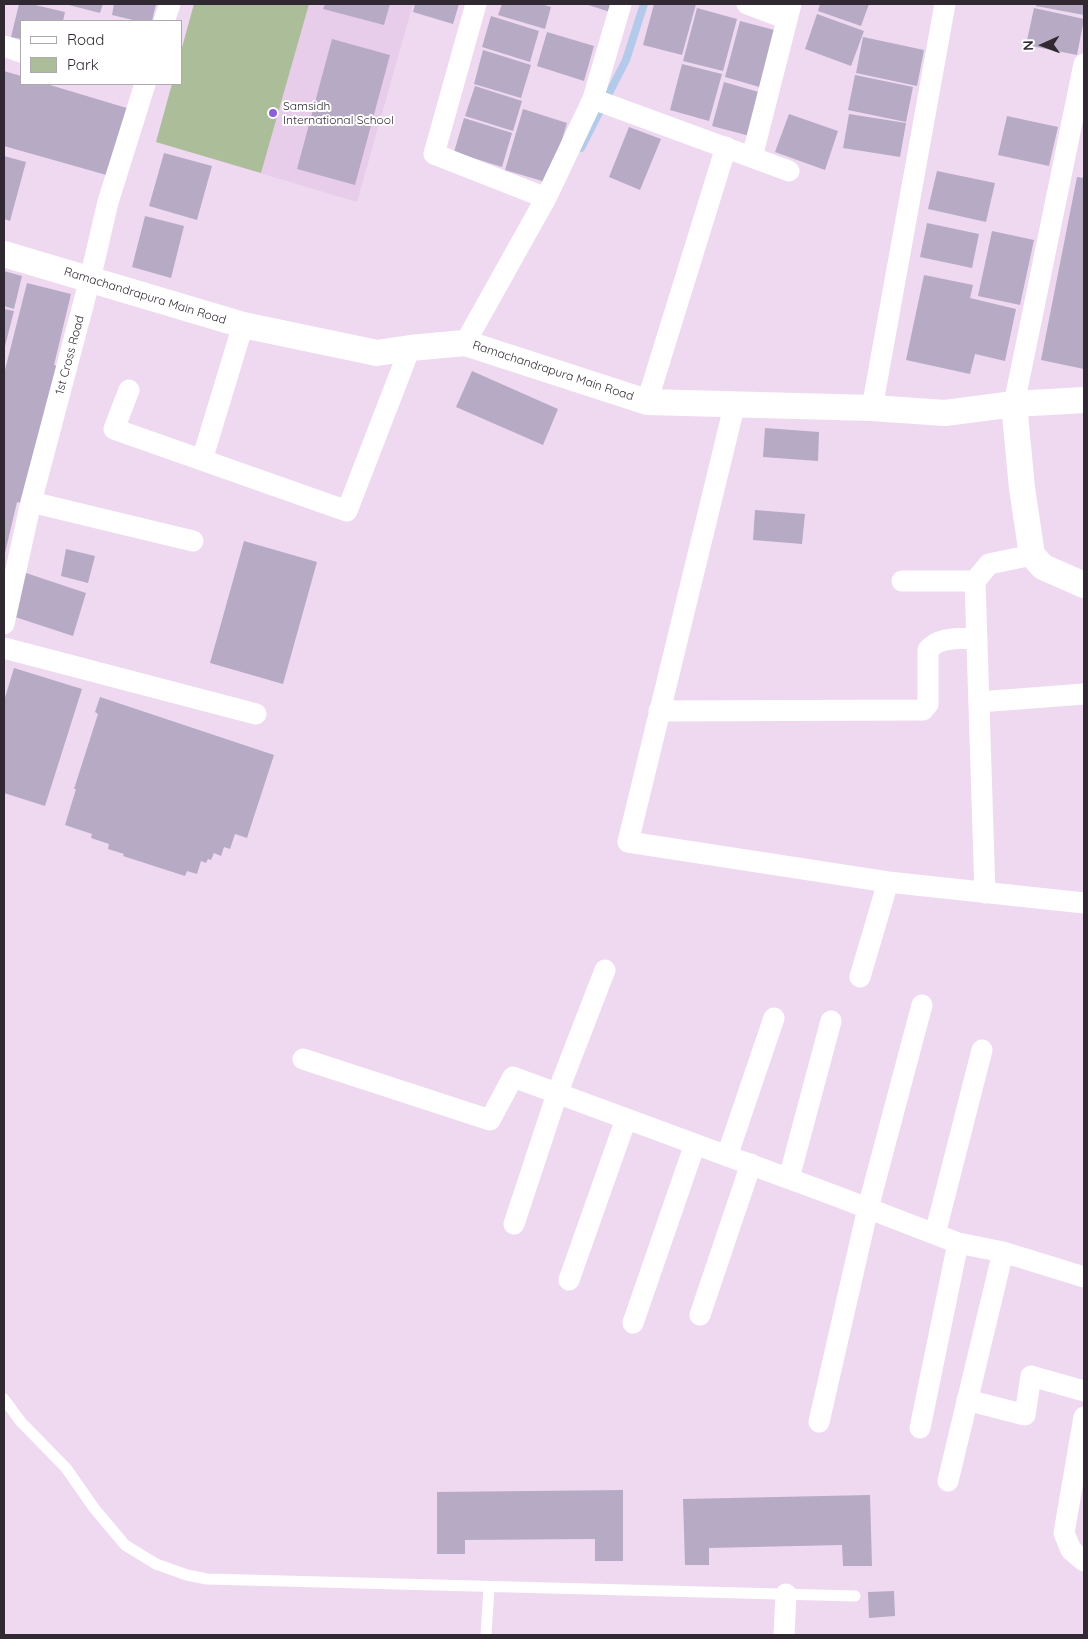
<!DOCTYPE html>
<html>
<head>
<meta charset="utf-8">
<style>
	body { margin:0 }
	#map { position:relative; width:1088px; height:1639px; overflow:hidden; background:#efd9f1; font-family:Quicksand,sans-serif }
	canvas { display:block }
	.frame { position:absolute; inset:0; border:5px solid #312932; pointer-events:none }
	.legend { position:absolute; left:20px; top:20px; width:162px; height:65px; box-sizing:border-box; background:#fff; border:1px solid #ada9ad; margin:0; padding:6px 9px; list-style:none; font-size:15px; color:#312932 }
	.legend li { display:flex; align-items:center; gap:10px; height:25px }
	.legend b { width:25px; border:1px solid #ada9ad }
	.north { position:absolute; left:1018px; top:20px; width:50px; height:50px; -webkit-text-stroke:4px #fff; paint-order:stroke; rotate:268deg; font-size:14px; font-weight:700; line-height:20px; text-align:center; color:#312932 }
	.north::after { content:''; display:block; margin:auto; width:18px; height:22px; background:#312932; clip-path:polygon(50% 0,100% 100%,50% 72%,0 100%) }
</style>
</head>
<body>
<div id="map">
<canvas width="1088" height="1639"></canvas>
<div class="frame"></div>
<ul class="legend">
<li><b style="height:6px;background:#fff"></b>Road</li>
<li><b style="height:14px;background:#abbd99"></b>Park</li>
</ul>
<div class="north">N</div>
</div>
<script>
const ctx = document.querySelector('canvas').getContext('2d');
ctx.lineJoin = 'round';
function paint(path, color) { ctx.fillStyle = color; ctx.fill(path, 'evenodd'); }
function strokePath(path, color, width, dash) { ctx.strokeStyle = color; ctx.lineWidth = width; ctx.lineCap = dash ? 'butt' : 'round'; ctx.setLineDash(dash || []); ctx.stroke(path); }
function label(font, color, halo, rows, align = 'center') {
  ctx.font = font + ' Quicksand,sans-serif'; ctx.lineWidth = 4; ctx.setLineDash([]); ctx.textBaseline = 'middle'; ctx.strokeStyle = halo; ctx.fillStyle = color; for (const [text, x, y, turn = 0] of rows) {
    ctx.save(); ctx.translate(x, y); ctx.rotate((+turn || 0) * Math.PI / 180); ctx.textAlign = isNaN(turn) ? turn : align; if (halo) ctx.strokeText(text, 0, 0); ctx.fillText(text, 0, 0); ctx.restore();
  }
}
const built = new Path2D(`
	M194 4H413L357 202 156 142 172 84H181V51Z`);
const green = new Path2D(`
	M194 4H309L261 173 156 142 172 84H181V51Z`);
const stream = new Path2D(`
	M581 148 626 60 644 4`);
const building = new Path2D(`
	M19 4H31L65 12 63 21H21V39L11 37Z
	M65 4H103L100 13Z
	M114 4H156L152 21H137L112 15Z
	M325 4H390L384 25 323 9Z
	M415 4H459L453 24 413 12Z
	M502 4H541L551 7 545 29 498 15Z
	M585 4H612L610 12Z
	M654 4H696L682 55 643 45Z
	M820 4H869L861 26 818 11Z
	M1036 4H1084V15L1036 6Z
	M697 8 737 19 723 71 683 61Z
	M1034 8 1084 19 1077 55 1026 45Z
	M817 14 864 31 851 66 805 49Z
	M491 16 539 31 530 62 482 47Z
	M740 21 778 31 763 88 725 77Z
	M547 32 594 46 584 81 537 66Z
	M863 37 924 50 917 86 856 73Z
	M332 39 390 55 355 185 297 169Z
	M483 50 531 65 521 98 474 84Z
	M682 64 722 74 709 121 670 110Z
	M4 71 21 76V84L50 85 130 109 110 176 4 146Z
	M855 75 913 87 906 122 848 110Z
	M724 82 762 93 750 136 712 126Z
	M475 86 522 101 513 131 465 116Z
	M523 109 567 123 549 183 505 170Z
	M789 114 838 131 825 170 775 152Z
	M849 114 906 123 900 157 843 148Z
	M1007 116 1058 127 1049 166 998 155Z
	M464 118 512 133 502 167 454 152Z
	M629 127 661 139 640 190 609 177Z
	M164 153 212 166 197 220 149 206Z
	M4 156 26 162 10 221 4 219Z
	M937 171 995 183 986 222 928 209Z
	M1077 177 1084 178V369L1041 360Z
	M145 216 184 226 171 278 132 267Z
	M927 223 979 234 972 268 920 257Z
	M992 231 1034 240 1020 305 978 296Z
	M4 271 22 276 14 309 4 306Z
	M924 275 973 285 970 298 1016 309 1005 361 975 354 970 374 906 360Z
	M27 283 71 294 54 365 57 366 22 503 17 502 5 553 4 374Z
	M4 309 14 311 4 350Z
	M472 371 558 409 543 445 456 407Z
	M765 428 819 432 818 461 763 457Z
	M755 510 805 514 802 544 753 540Z
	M244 541 317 562 283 684 210 663Z
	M66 549 95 556 88 583 61 576Z
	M23 572 86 593 73 636 9 615Z
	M14 668 82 689 45 806 4 793V701Z
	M100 697 274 755 247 838 235 834 230 849 224 847 221 856 214 853 211 860 208 859 206 863 201 861 197 874 187 871 185 876 123 856 124 854 108 849 109 844 91 838 92 834 65 825 76 789H74L98 714 95 712Z
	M623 1490V1561H595V1539L465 1540V1554H437V1492Z
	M870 1495 872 1566H843L842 1545 709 1548V1565H685L683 1499Z
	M894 1591 895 1616 869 1618 868 1592Z`);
const service = new Path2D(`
	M4 1399 21 1422 66 1468 94 1508 125 1545 156 1564 187 1575 207 1579 855 1596
	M486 1635 489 1587`);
const minor = new Path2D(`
	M476 4 434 154 546 198
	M747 4 787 19
	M164 21 170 4
	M4 46 21 52
	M593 99 789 171
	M752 157 791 4
	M465 343 546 198 593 99 621 4
	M129 390 114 429 347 511 410 348
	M647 402 726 147
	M735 403 628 842 888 882 1084 903
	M1014 404 1084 64
	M872 408 945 4
	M202 460 243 325
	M31 502 193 541
	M902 581H975
	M4 624 31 502 90 279 108 202 145 84
	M4 648 256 714
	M979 702 1084 694
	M659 711 923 710 928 704V650C939 636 961 639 977 638
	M985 893 975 581 989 564 1032 555
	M860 977 888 882
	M303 1059 490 1120 513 1077 836 1196 958 1243 1003 1252 1084 1277
	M727 1156 774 1018
	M789 1178 831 1021
	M514 1224 557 1094 605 970
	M935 1234 982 1050
	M569 1280 626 1119
	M700 1315 751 1164
	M633 1323 695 1144
	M967 1400 1025 1415 1031 1376 1084 1391
	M1084 1417 1064 1533 1071 1550 1084 1561
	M819 1422 868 1208 922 1005
	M920 1428 958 1243
	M948 1481 1003 1252
	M784 1635 786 1594`);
const tertiary = new Path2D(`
	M4 254 243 325 377 353 410 348 465 343 647 402 872 408 945 413 1014 404 1084 400
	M1014 404 1022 488 1032 555 1043 567 1084 585`);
const markers = [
	[273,113,5,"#8c60da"]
];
const poiNames = [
	["Samsidh",283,106],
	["International School",283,120]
];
const streetNames = [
	["Ramachandrapura Main Road",145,296,17],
	["1st Cross Road",70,355,-75],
	["Ramachandrapura Main Road",553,371,18]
];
paint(built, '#e8cdeb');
paint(green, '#abbd99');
strokePath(stream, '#b3caeb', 8);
paint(building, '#b7aac5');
strokePath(service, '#fff', 11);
strokePath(minor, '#fff', 21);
strokePath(tertiary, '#fff', 26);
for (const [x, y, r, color] of markers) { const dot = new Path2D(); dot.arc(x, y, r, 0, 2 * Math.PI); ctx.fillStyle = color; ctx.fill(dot); strokePath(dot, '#fff', 2); }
label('12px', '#312932', '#fff', poiNames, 'left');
label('12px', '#312932', '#fff', streetNames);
</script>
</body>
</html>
